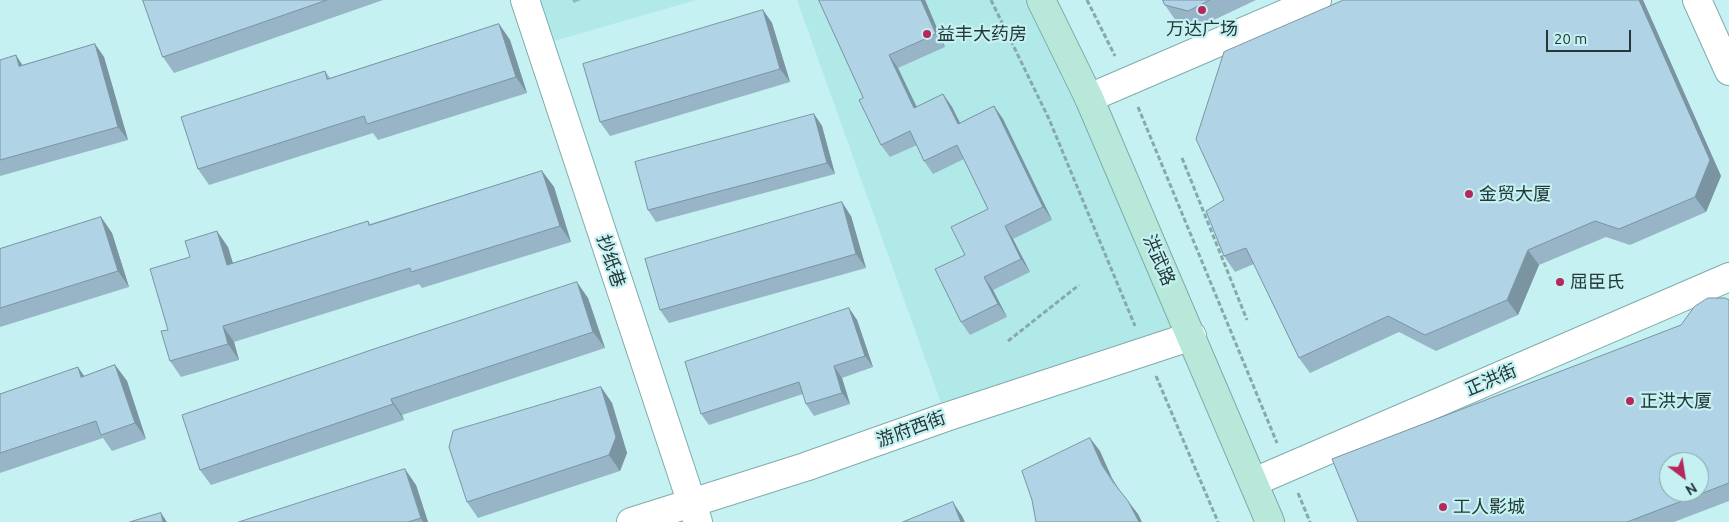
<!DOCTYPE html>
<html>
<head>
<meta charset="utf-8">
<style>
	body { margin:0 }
	#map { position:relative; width:1729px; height:522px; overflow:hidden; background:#c5f1f2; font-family:Ubuntu,sans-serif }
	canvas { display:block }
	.north { position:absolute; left:1659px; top:452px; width:50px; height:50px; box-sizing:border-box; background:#c5f1f2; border:1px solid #85a7a7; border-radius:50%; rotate:149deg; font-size:14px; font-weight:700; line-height:20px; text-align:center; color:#253737 }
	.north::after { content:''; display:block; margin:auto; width:18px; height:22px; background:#b6285c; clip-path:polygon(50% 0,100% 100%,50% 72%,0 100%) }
	.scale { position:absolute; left:1546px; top:30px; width:85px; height:22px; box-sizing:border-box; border:2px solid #253737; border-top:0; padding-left:6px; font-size:15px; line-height:18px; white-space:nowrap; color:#253737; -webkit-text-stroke:4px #c5f1f2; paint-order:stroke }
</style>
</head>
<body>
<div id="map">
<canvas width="1729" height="522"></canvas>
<div class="north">N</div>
<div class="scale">20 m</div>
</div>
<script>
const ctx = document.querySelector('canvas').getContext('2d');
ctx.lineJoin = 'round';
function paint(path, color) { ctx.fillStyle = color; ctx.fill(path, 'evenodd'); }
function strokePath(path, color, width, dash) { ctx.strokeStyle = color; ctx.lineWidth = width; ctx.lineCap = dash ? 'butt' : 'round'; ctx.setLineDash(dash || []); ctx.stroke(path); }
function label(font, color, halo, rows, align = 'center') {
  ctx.font = font + ' Ubuntu,"Noto Sans SC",sans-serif'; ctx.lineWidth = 4.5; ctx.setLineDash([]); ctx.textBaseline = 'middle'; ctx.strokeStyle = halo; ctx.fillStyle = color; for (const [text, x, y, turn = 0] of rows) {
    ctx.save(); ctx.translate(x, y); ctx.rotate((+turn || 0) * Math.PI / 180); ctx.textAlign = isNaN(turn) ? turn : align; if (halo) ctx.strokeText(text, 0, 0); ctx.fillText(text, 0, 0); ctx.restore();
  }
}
const built = new Path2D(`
	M525 0H696L540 45Z
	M797 0H1041L1192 336 946 417Z`);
const path = new Path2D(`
	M991 0 1049 119 1135 326
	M1087 0 1115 56
	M1138 107 1277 443
	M1182 158 1247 320
	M1008 341 1079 285
	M1156 376 1218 522
	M1298 493 1310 522`);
const street = new Path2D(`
	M525 0 698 522
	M1697 0 1729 71
	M1089 98 1317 0
	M1254 482 1729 277
	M631 522 805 467 946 417 1192 336`);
const secondary = new Path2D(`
	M1041 0 1089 98 1270 522`);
const wall = new Path2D(`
	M143 0H383L174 73 163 57Z
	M572 0H581L574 3Z
	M819 0H925L945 47 898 68 917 107 943 94 952 107 960 123 994 106 1003 119 1052 220 1013 239 1030 272 993 290 1007 317 970 335 961 322 965 255 988 209 964 159 933 174 924 161 917 145 890 157 881 145 863 98Z
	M1163 0H1256L1199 27 1176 21 1165 5Z
	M1344 0H1643L1721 176 1706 212 1630 245 1606 237 1539 265 1518 315 1436 351 1399 332 1310 373 1299 358 1254 264 1235 272 1224 256Z
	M763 10 772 23 790 82 610 136 600 122Z
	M499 24 510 40 527 93 378 140 373 133 209 185 198 169 325 71 330 78Z
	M95 44 104 57 128 140 0 176V60L22 65Z
	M814 114 822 126 835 174 656 222 648 210Z
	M542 171 554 187 571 242 422 288 419 284 234 342 239 360 181 377 170 361 168 330 228 247 233 263 368 221 370 224Z
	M851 216 866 268 669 323 660 310Z
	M101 217 112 233 129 287 0 327V249Z
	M588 298 605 348 402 415 404 420 211 485 200 470Z
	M1729 300V501L1674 522H1358L1681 325Z
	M849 308 857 320 873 367 842 378 850 404 814 416 806 404 803 394 709 425 701 414Z
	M115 365 127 381 146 439 112 451 103 438 0 473V394L84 376Z
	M601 387 612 403 627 453 620 471 478 518 467 502Z
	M416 485 428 522H239Z`);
const shadedWall = new Path2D(`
	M921 0H925L945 47 936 34Z
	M1639 0H1643L1721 176 1706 212 1695 197Z
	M763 10 772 23 790 82 780 69Z
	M499 24 510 40 527 93 516 77Z
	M95 44 104 57 128 140 118 127Z
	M16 55 25 69 19 66Z
	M889 55 898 68 923 121 914 108Z
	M943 94 952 107 967 137 958 124Z
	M994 106 1003 119 1052 220 1043 207Z
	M814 114 822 126 835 174 827 163Z
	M542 171 554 187 571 242 560 226Z
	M842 202 851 216 866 268 856 254Z
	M101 217 112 233 129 287 118 271Z
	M1005 226 1013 239 1030 272 1021 259Z
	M217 231 228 247 238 281 227 265Z
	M1528 250 1539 265 1518 315 1507 300Z
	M984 277 993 290 1007 317 998 304Z
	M577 282 588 298 605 348 593 332Z
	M849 308 857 320 873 367 865 356Z
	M223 326 234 342 239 360 228 344Z
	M115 365 127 381 146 439 135 423Z
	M834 366 842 378 850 404 842 393Z
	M78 367 89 383 81 377Z
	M601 387 612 403 627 453 620 471 609 455Z
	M391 399 402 415 404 420 393 404Z
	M1090 438 1100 451 1112 478 1123 496 1102 465Z
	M405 469 416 485 428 522H423L421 518Z
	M1128 501 1138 514 1142 522H1139Z
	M953 502 962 516 965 522H961Z
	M161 513 167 522H163Z`);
const building = new Path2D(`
	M143 0H327L163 57Z
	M819 0H921L936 34 889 55 914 108 943 94 958 124 994 106 1043 207 1005 226 1021 259 984 277 998 304 961 322 935 269 965 255 951 227 988 209 957 145 924 161 910 131 881 145 859 100 863 98Z
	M1163 0H1210L1188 11 1165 5Z
	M1344 0H1639L1710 160 1695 197 1619 229 1595 221 1528 250 1507 300 1425 335 1388 316 1299 358 1246 248 1224 256 1206 211 1224 200 1196 139 1224 52Z
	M763 10 780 69 600 122 583 64Z
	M499 24 516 77 367 124 364 116 198 169 181 117 325 71 327 79Z
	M95 44 118 127 0 160V60L16 55 19 66Z
	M814 114 827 163 648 210 635 162Z
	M542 171 560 226 411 272 410 268 223 326 228 344 170 361 161 331 168 330 150 269 190 257 185 241 217 231 227 265 368 221 369 225Z
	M842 202 856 254 660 310 645 259Z
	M101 217 118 271 0 308V249Z
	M577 282 593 332 391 399 393 404 200 470 182 415 374 349Z
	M1708 298H1725L1729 300V483L1627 522H1358L1332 459 1681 325 1694 307ZM1669 462H1699V492H1669Z
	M849 308 865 356 834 366 842 393 806 404 799 382 701 414 685 362Z
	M115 365 135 423 101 435 96 421 0 453V394L78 367 81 377Z
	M601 387 616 437 609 455 467 502 449 447 453 431Z
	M1090 438 1102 465 1113 482 1128 501 1139 522H1036L1032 500 1022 471Z
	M405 469 421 518 408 522H239Z
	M953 502 961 522H903Z
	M161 513 163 522H130Z`);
const markers = [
	[1202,10,5,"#b6285c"],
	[927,34,5,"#b6285c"],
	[1469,194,5,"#b6285c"],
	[1560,282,5,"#b6285c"],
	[1630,401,5,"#b6285c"],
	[1443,507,5,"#b6285c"]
];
const poiNames = [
	["万达广场",1202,29,"center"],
	["益丰大药房",937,34],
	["金贸大厦",1479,194],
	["屈臣氏",1570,282],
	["正洪大厦",1640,401],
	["工人影城",1453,507]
];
const streetNames = [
	["洪武路",1159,260,67],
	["抄纸巷",611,261,72],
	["正洪街",1491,380,-23],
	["游府西街",911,429,-20]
];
paint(built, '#b1e8e8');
strokePath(street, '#80abab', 30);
strokePath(secondary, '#80abab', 30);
strokePath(path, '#87a9aa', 3, [5, 2.5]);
strokePath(street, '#fff', 28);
strokePath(secondary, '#b7e8d9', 28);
paint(wall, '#97b5c6');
paint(shadedWall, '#7b94a1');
paint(building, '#b0d3e6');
strokePath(building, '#7b94a1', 1);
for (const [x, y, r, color] of markers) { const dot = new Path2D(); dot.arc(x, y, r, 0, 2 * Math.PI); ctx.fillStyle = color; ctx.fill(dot); strokePath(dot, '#c5f1f2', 2); }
label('18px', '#253737', '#c5f1f2', poiNames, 'left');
label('18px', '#253737', '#c5f1f2', streetNames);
</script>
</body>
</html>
